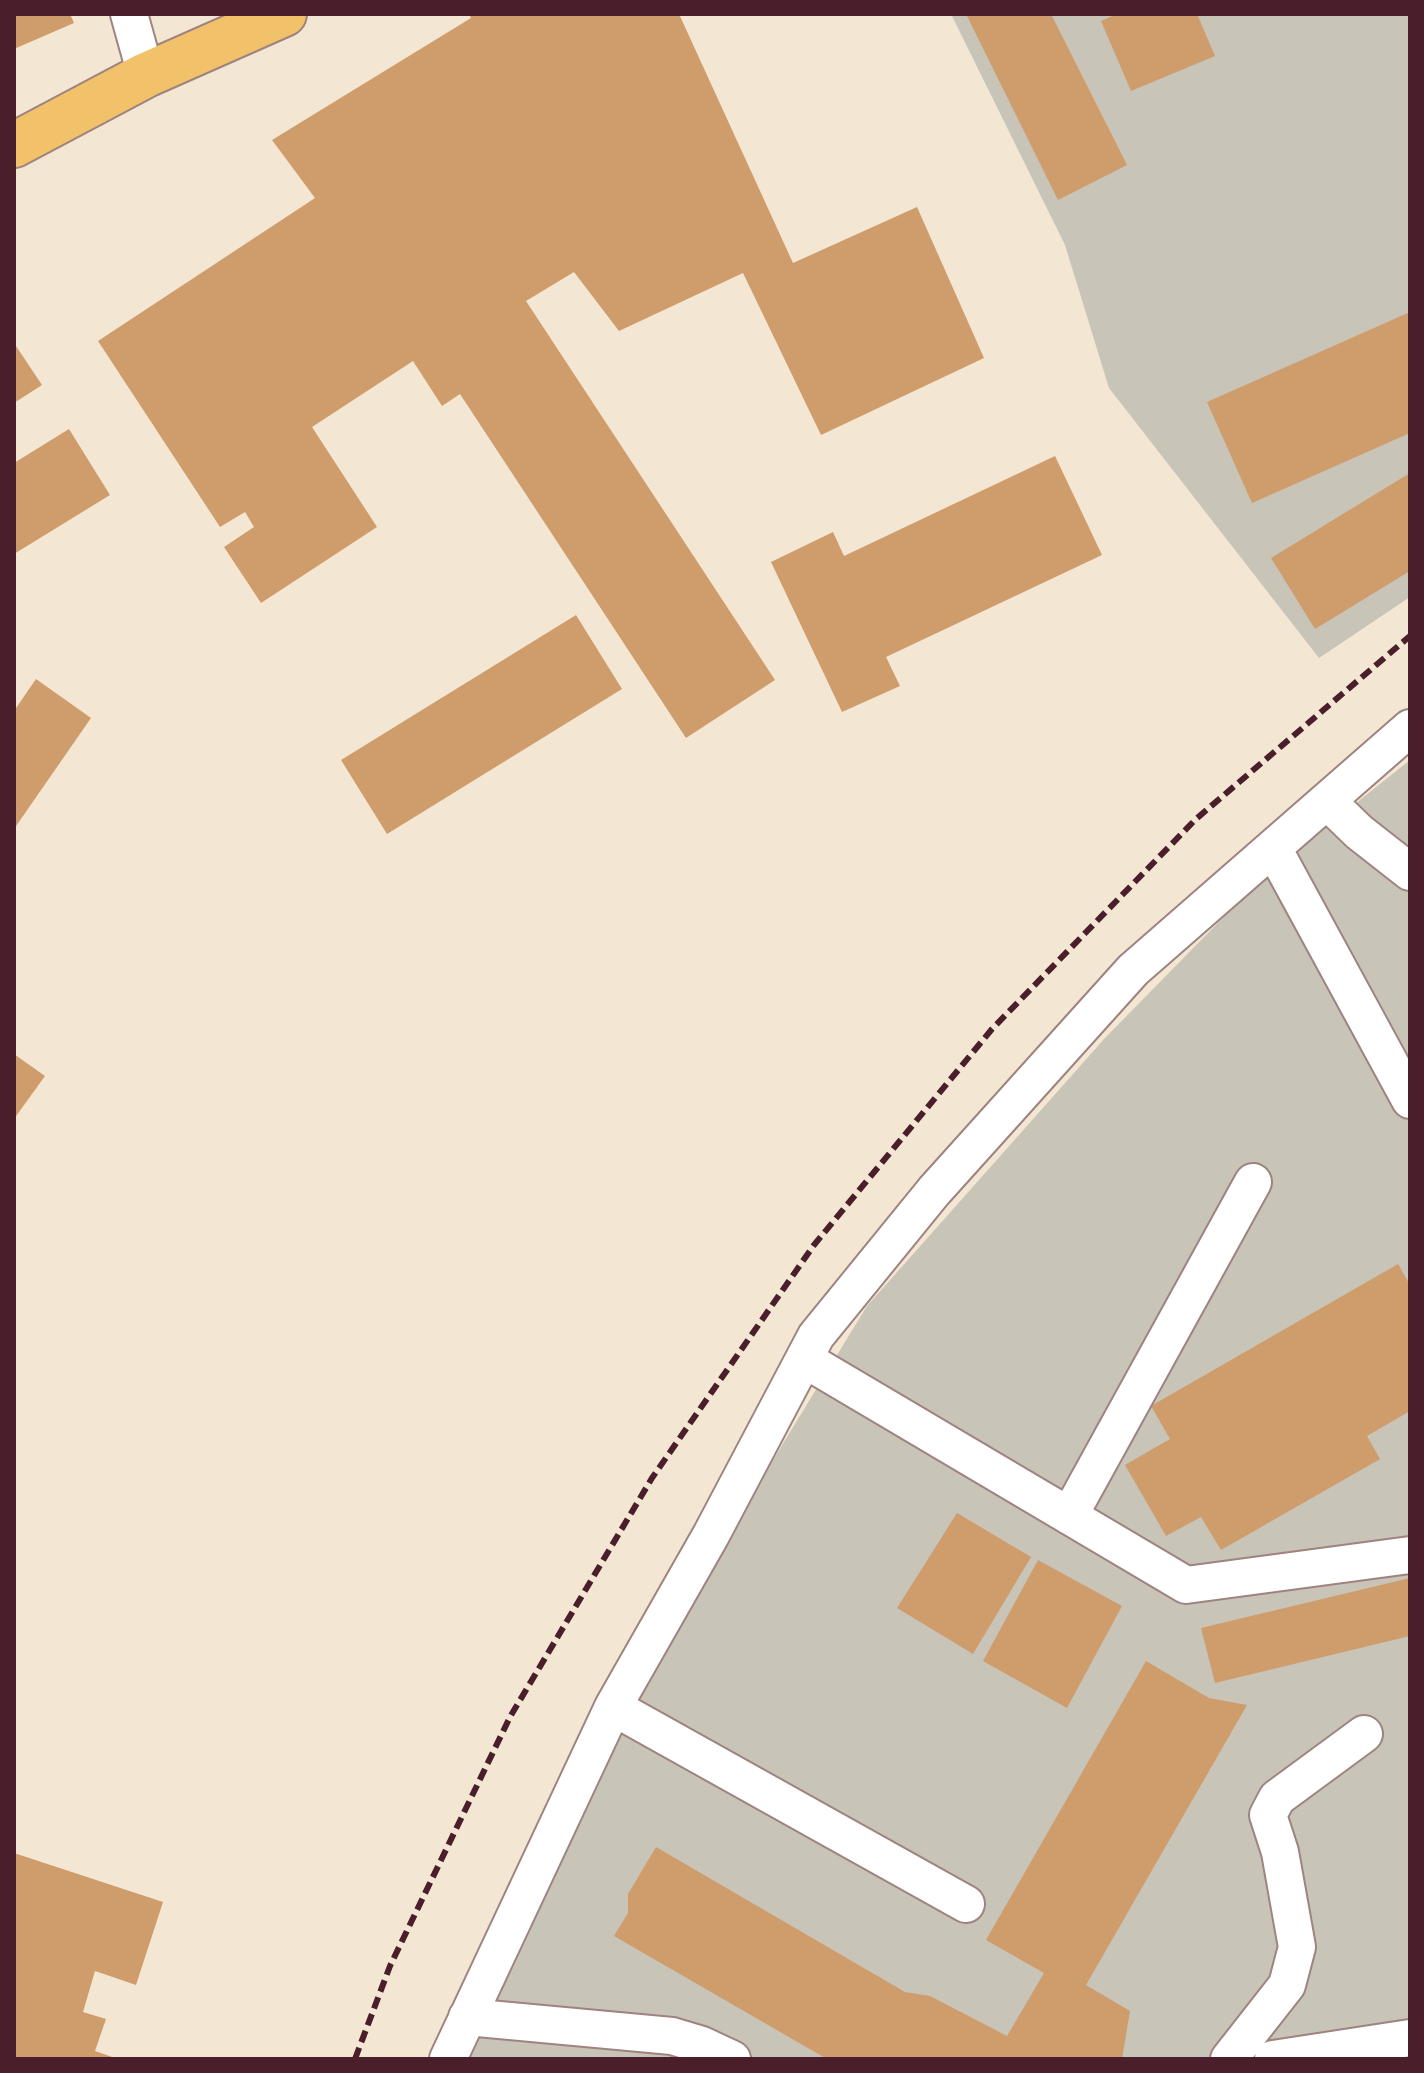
<!DOCTYPE html>
<html>
<head>
<meta charset="utf-8">
<style>
	body { margin:0 }
	#map { position:relative; width:1424px; height:2073px; overflow:hidden; background:#f3e7d3; font-family:Caveat,sans-serif }
	canvas { display:block }
	.frame { position:absolute; inset:0; border:16px solid #4a1f2b; pointer-events:none }
</style>
</head>
<body>
<div id="map">
<canvas width="1424" height="2073"></canvas>
<div class="frame"></div>
</div>
<script>
const ctx = document.querySelector('canvas').getContext('2d');
ctx.lineJoin = 'round';
function paint(path, color) { ctx.fillStyle = color; ctx.fill(path, 'evenodd'); }
function strokePath(path, color, width, dash) { ctx.strokeStyle = color; ctx.lineWidth = width; ctx.lineCap = dash ? 'butt' : 'round'; ctx.setLineDash(dash || []); ctx.stroke(path); }
const industrial = new Path2D(`
	M951 14H1410V597L1319 658 1109 388 1065 245Z
	M1410 760V2059H468L569 1820 726 1537 867 1306 1105 1038 1261 879Z`);
const building = new Path2D(`
	M14 14H70L74 23 14 49Z
	M469 14H679L793 263 917 207 984 358 821 435 743 273 619 331 574 272 526 301 775 680 686 738 460 394 442 406 413 361 312 427 377 527 261 603 224 547 254 527 245 512 220 527 98 341 315 198 272 140 471 18Z
	M966 14H1051L1127 165 1058 200Z
	M1117 14H1197L1215 56 1131 91 1101 21Z
	M1410 312V433L1252 503 1207 402Z
	M14 343 42 385 14 403Z
	M69 429 110 495 14 554V463Z
	M1055 456 1102 555 886 657 900 686 842 712 771 562 833 532 844 556Z
	M1410 473V571L1315 629 1271 558Z
	M576 615 622 689 387 834 341 760Z
	M36 679 91 718 14 829V711Z
	M14 1054 45 1076 14 1119Z
	M1398 1264 1410 1285V1411L1367 1436 1380 1459 1221 1550 1201 1517 1166 1536 1125 1465 1170 1439 1151 1406Z
	M957 1513 1031 1557 973 1654 897 1608Z
	M1038 1560 1122 1606 1067 1708 983 1661Z
	M1410 1578V1636L1215 1683 1201 1628Z
	M1146 1661 1209 1698 1247 1705 1086 1985 1130 2011 1122 2059H827L614 1936 628 1913V1894L656 1847 905 1992 930 1996 1007 2036 1044 1973 986 1940Z
	M14 1853 163 1902 136 1985 95 1971 83 2012 106 2019 95 2051 118 2059H14Z`);
const minor = new Path2D(`
	M129 14 146 75
	M1327 801 1359 832 1410 872
	M1273 848 1410 1100
	M804 1359 1186 1585 1410 1555
	M1069 1516 1253 1182
	M613 1707 966 1904
	M467 2017 672 2036 702 2045 732 2059
	M448 2059 613 1707 711 1535 816 1336 934 1191 1133 970 1410 728
	M1229 2059 1287 1985 1297 1947 1280 1852 1268 1815 1277 1798 1364 1734
	M1273 2059 1410 2038`);
const major = new Path2D(`
	M14 145 146 75 284 14`);
const rail = new Path2D(`
	M355 2059 390 1966 510 1717 652 1478 814 1245 992 1029 1196 819 1410 636`);
paint(industrial, '#c8c4b8');
paint(building, '#cf9c6c');
strokePath(minor, '#9e837f', 40);
strokePath(major, '#9e837f', 48);
strokePath(minor, '#fff', 36);
strokePath(major, '#f2c26a', 44);
strokePath(rail, '#4a1f2b', 6, [12, 6]);
</script>
</body>
</html>
